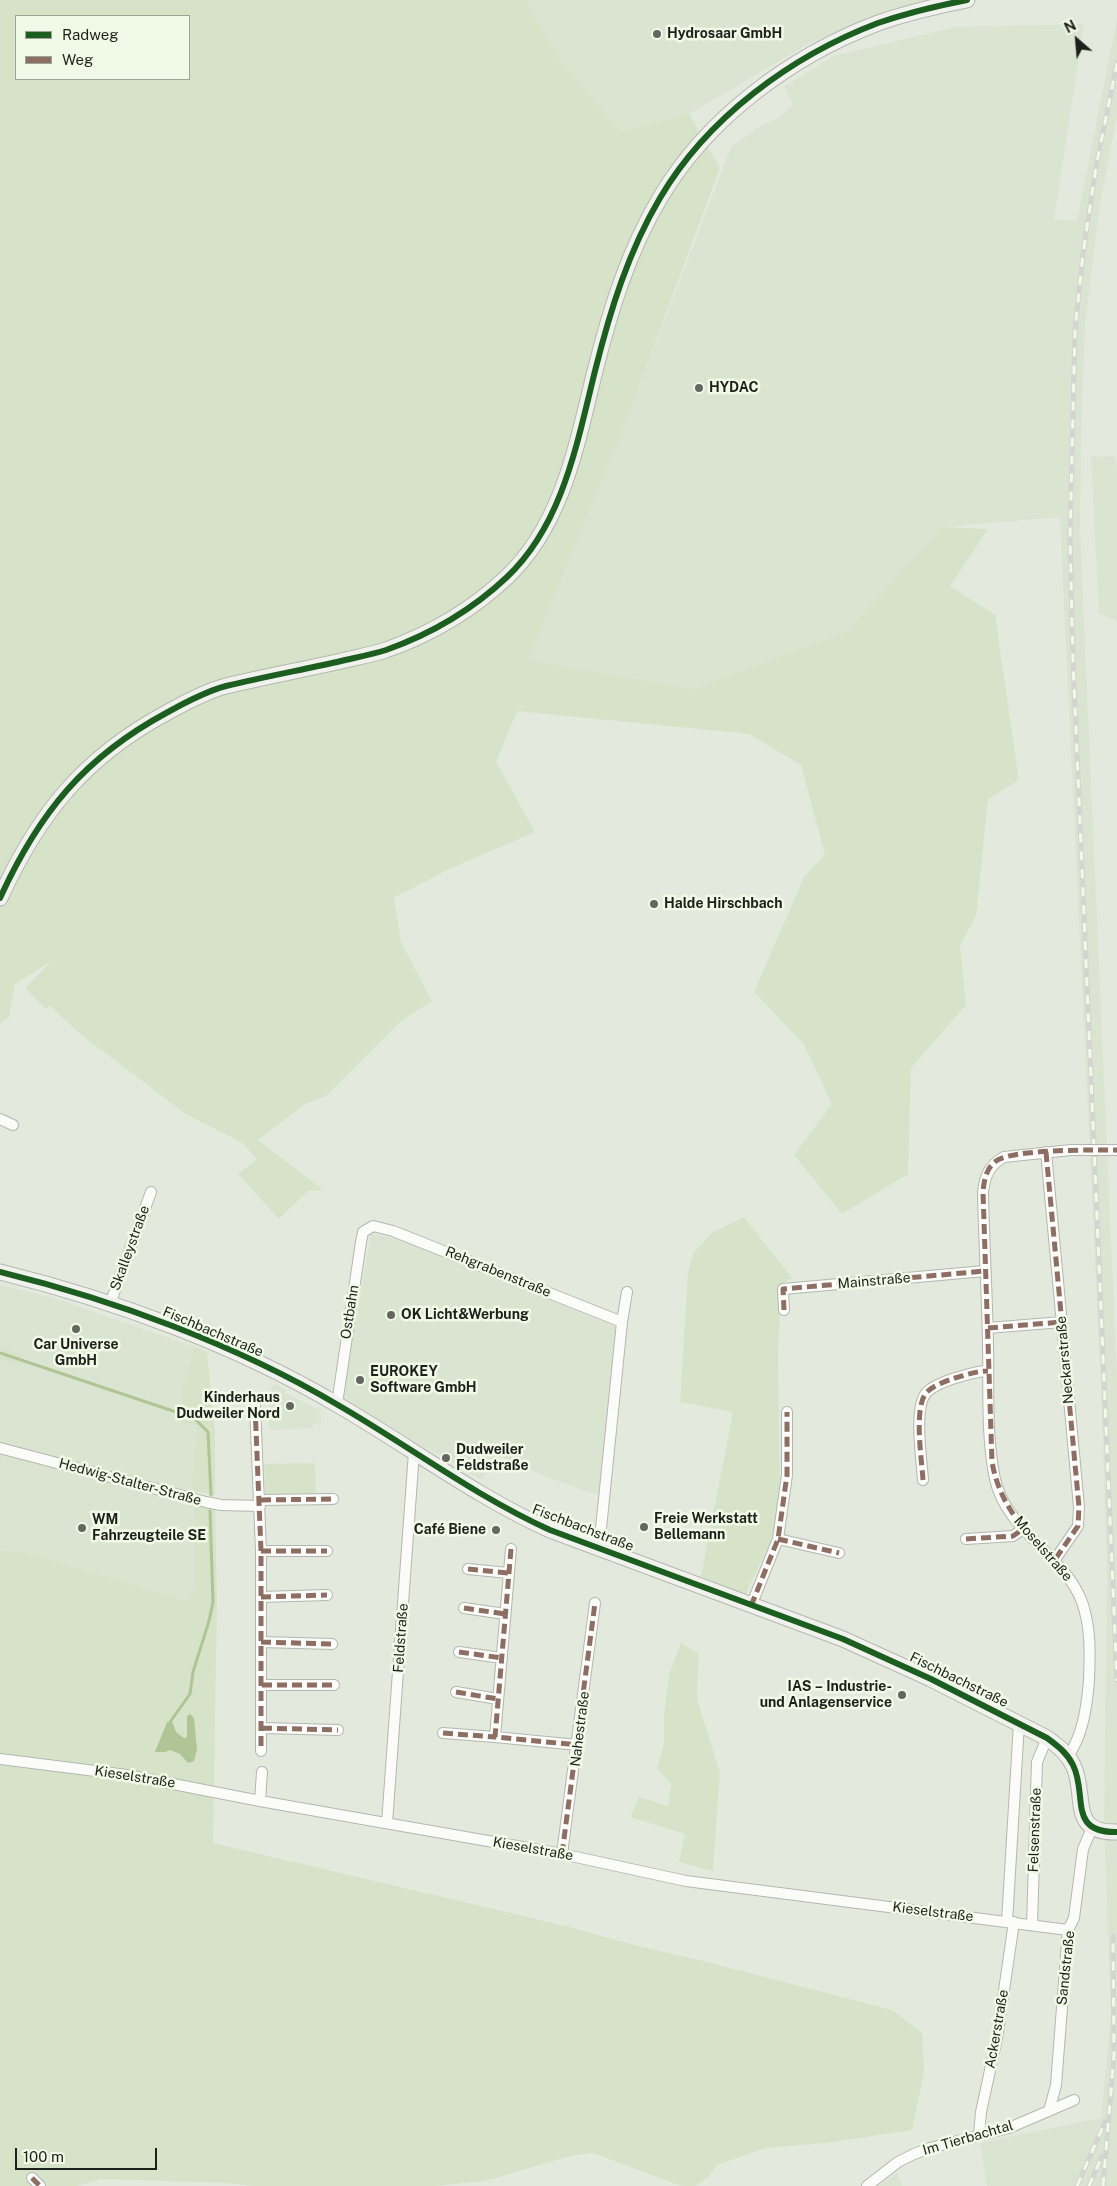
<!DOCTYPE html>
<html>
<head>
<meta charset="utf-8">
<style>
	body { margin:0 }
	#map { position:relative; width:1117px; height:2186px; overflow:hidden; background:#e4e9de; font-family:"Public Sans",sans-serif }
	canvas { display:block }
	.legend { position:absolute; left:15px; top:15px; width:175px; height:65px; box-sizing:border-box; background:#f1fae7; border:1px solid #9da395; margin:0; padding:6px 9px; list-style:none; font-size:15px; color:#1e211b }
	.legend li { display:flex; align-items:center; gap:10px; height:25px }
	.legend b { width:25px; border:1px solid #9da395 }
	.north { position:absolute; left:1052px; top:15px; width:50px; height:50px; -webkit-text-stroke:4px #f1fae7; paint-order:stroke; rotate:333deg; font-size:14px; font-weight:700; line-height:20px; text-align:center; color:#1e211b }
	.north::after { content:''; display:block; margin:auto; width:18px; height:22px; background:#1e211b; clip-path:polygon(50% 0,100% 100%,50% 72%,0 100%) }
	.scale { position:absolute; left:15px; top:2148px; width:142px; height:22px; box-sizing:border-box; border:2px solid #1e211b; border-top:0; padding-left:6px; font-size:15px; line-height:18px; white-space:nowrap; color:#1e211b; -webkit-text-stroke:4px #f1fae7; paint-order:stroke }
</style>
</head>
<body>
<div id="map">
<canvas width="1117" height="2186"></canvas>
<ul class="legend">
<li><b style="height:6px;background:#1b5e20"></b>Radweg</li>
<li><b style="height:6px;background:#8d6e63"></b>Weg</li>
</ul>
<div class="north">N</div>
<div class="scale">100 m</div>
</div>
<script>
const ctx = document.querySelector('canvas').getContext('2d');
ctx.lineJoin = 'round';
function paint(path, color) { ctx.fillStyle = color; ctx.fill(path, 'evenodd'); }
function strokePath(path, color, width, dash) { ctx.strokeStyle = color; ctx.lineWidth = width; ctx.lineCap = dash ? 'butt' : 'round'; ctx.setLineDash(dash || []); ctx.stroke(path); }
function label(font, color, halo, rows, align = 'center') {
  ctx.font = font + ' "Public Sans",sans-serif'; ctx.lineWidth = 5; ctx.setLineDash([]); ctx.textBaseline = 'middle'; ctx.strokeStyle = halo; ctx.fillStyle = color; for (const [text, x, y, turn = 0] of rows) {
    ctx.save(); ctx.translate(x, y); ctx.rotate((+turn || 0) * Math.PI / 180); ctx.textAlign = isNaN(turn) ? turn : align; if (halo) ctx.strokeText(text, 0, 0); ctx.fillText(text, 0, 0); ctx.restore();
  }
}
const built = new Path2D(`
	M527 0H936L866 20 810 43 689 114 621 132 562 63 529 8Z
	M1117 19V116L1099 209 1085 326 1081 430 1080 533 1117 1378V2186H987L980 2143 1101 2118 1111 2015 1104 1823 1107 1570 1102 1406 1060 517 942 527 846 632 694 689 528 660 628 416 731 147 760 126 780 117 793 104 784 87 833 56 956 27 1084 24 1054 219 1077 221Z
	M1115 456 1117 468V621L1099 613 1091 457Z
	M371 1234 398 1239 609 1324 625 1332 604 1497 549 1478 496 1454 482 1480 342 1399Z
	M0 1285 51 1297 195 1347 183 1384 182 1403 176 1420 197 1426 191 1491 195 1505V1590L188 1601 24 1552 0 1551Z
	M274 1384 286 1390 285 1393 320 1410 321 1423 313 1424V1428L269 1430 268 1413H274V1409H269V1404H264Z
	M897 2173 902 2186H878Z`);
const green = new Path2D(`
	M0 0H527L529 8 562 63 621 132 689 114 720 168 628 416 528 660 694 689 846 632 942 527 988 529 950 586 995 615 1019 780 988 799 976 916 960 945 966 1005 911 1068 908 1174 842 1214 794 1155 832 1104 803 1043 754 992 804 877 825 855 801 765 749 734 517 711 496 762 535 832 449 869 394 898 401 942 432 1001 401 1021 326 1096 305 1104 258 1140 323 1190 308 1191 279 1219 238 1174 257 1159 241 1142 186 1114 80 1034 50 1006 46 1009 25 988 52 961 15 984 9 1017 0 1024ZM16 16H189V79H16Z
	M744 1217 792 1278 781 1284 778 1357 780 1491 774 1535 745 1595 701 1576 733 1412 680 1402 688 1272 693 1253 713 1232Z
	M0 1347 23 1355 19 1365 0 1359Z
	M195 1347 207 1352 215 1431V1495L191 1491 197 1426 176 1420 182 1403 183 1385Z
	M315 1463 316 1493 265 1495 264 1464Z
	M195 1505 215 1509 217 1600 213 1843 566 1926 634 1945 703 1961 892 2010 922 2033 924 2073 912 2130 826 2143 766 2148 717 2165 707 2178 696 2186H681L593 2153 574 2155 485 2181 435 2186H252L228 2183 100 2179 77 2186H0V1551L24 1552 188 1601 195 1590Z
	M681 1643 699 1654 697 1699 720 1773 713 1871 679 1862 685 1834 630 1817 639 1797 668 1806 671 1784 657 1768 664 1744V1715L669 1675Z`);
const water = new Path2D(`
	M190 1714 194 1718 197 1750 194 1761 188 1763 180 1754 170 1750 165 1752H155L167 1722 172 1721 176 1732 184 1738 187 1737V1716Z`);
const stream = new Path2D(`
	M0 1353 194 1418 208 1432 211 1495
	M170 1722 190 1694 193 1672 209 1621 213 1602 210 1511`);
const street = new Path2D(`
	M0 1119 13 1125
	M1046 1152 1079 1507 1078 1526 1054 1561
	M110 1304 151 1192
	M784 1310 783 1289 985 1271
	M988 1328 1062 1322
	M337 1404 361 1242 363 1232 373 1226 393 1231 622 1322
	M255 1406 261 1551V1751
	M0 1448 206 1502 221 1505 260 1506
	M923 1480C922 1461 913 1406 927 1392 934 1385 946 1381 955 1378 966 1375 976 1371 988 1371
	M261 1500 333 1499
	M778 1539 839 1553
	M966 1539 1013 1536 1023 1529
	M599 1548 622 1322 627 1292
	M511 1549 495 1737 578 1745
	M261 1551H327
	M468 1569 508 1573
	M261 1597 327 1595
	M751 1606 778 1539 787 1475V1412
	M464 1608 505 1614
	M261 1642 332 1644
	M459 1652 502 1658
	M262 1685H334
	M456 1692 498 1699
	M262 1728 338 1730
	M443 1733 495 1737
	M1068 1756C1083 1736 1087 1705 1089 1680 1090 1654 1091 1627 1082 1602 1064 1554 1006 1531 995 1479 986 1436 989 1388 988 1344 987 1293 984 1243 983 1192 985 1176 989 1165 1004 1157L1071 1150
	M0 1759 127 1775 260 1801 562 1854 686 1881 1068 1930
	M260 1801 262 1772
	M387 1823 414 1452
	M562 1854 595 1603
	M1007 1922 1019 1723
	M1032 1925 1037 1762 1047 1738
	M1049 2111 1056 2085 1068 1930 1074 1918 1083 1849 1092 1828
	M979 2135 981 2112 997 2038 1014 1922
	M32 2178 40 2186
	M867 2186 898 2162 914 2154 930 2148 1009 2128 1074 2100`);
const secondary = new Path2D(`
	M0 898C39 813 84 757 168 712 186 702 207 691 226 686 263 677 301 670 337 662 353 658 370 655 386 650 431 634 472 610 507 577 563 524 577 443 595 371 610 311 628 252 660 198 707 118 791 56 878 23 907 13 936 6 967 0
	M0 1272C114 1300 237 1345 338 1405 409 1446 475 1496 550 1530L843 1639 931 1679 1047 1738C1058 1746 1067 1753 1073 1765 1088 1795 1067 1833 1117 1832`);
const rail = new Path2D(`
	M1117 63 1096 167 1083 254 1075 330 1070 538 1073 661 1117 1681
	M1077 2186 1105 2122
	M1089 2186 1102 2156
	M1103 2186 1114 2055 1113 1936`);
const streetBridge = new Path2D(`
	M1071 1150H1117`);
const quiet = new Path2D(`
	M1046 1152 1079 1507 1078 1526 1054 1561C1024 1530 1000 1506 992 1462L983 1192C984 1181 986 1168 996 1161 1012 1149 1094 1150 1117 1150
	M784 1310 783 1289 985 1271
	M988 1328 1062 1322
	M255 1406 261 1551V1751
	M923 1480C922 1461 913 1406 927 1392 934 1385 946 1381 955 1378 966 1375 976 1371 988 1371
	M261 1500 333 1499
	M778 1539 839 1553
	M966 1539 1013 1536 1023 1529
	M511 1549 495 1737 578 1745
	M261 1551H327
	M468 1569 508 1573
	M261 1597 327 1595
	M751 1606 778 1539 787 1475V1412
	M464 1608 505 1614
	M261 1642 332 1644
	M459 1652 502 1658
	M262 1685H334
	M456 1692 498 1699
	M262 1728 338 1730
	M443 1733 495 1737
	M562 1854 595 1603
	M32 2178 40 2186`);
const cycleway = new Path2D(`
	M0 898C39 813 84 757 168 712 186 702 207 691 226 686 263 677 301 670 337 662 353 658 370 655 386 650 431 634 472 610 507 577 563 524 577 443 595 371 610 311 628 252 660 198 707 118 791 56 878 23 907 13 936 6 967 0
	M0 1272C114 1300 237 1345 338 1405 409 1446 475 1496 550 1530L843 1639 931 1679 1047 1738C1058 1746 1067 1753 1073 1765 1088 1795 1067 1833 1117 1832`);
const markers = [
	[657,34,5,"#63675f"],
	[699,388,5,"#63675f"],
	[654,904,5,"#63675f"],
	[391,1315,5,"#63675f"],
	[76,1329,5,"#63675f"],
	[360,1380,5,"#63675f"],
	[290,1406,5,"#63675f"],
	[446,1458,5,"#63675f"],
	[644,1527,5,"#63675f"],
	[82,1528,5,"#63675f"],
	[496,1530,5,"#63675f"],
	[902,1695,5,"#63675f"]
];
const poiNames = [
	["Hydrosaar GmbH",667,34],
	["HYDAC",709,388],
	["Halde Hirschbach",664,904],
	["OK Licht&Werbung",401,1315],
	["Car Universe",76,1345,"center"],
	["GmbH",76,1361,"center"],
	["EUROKEY",370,1372],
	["Software GmbH",370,1388],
	["Kinderhaus",280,1398,"right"],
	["Dudweiler Nord",280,1414,"right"],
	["Dudweiler",456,1450],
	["Feldstraße",456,1466],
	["Freie Werkstatt",654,1519],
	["Bellemann",654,1535],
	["WM",92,1520],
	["Fahrzeugteile SE",92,1536],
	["Café Biene",486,1530,"right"],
	["IAS – Industrie-",892,1687,"right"],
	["und Anlagenservice",892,1703,"right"]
];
const streetNames = [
	["Skalleystraße",130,1248,-70],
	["Rehgrabenstraße",498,1272,22],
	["Mainstraße",874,1281,-5],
	["Ostbahn",350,1312,-81],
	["Fischbachstraße",213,1332,23],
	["Neckarstraße",1065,1360,-95],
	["Hedwig-Stalter-Straße",130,1482,15],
	["Fischbachstraße",583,1528,21],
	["Moselstraße",1043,1549,49],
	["Feldstraße",401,1638,-86],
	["Fischbachstraße",959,1680,26],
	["Nahestraße",580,1729,-83],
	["Kieselstraße",135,1777,9],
	["Felsenstraße",1035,1830,-88],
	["Kieselstraße",533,1849,10],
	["Kieselstraße",933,1912,7],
	["Sandstraße",1066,1968,-84],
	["Ackerstraße",997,2029,-80],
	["Im Tierbachtal",968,2138,-16]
];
paint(built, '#dae4d1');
paint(green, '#d6e3c9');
paint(water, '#afc595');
strokePath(stream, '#afc595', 3);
strokePath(street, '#b4b7af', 12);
strokePath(secondary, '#b4b7af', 17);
strokePath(street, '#fbfcfa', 10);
strokePath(secondary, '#f1f2ee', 15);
strokePath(rail, '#d3d5d1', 5);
strokePath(rail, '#f1fae7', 3, [9]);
strokePath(streetBridge, '#b4b7af', 12, []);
strokePath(streetBridge, '#fbfcfa', 10);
strokePath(quiet, '#8d6e63', 5, [10, 5]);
strokePath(cycleway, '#1b5e20', 6);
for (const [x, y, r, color] of markers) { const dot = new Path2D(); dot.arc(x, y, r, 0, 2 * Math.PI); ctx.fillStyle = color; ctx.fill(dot); strokePath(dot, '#f1fae7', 2); }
label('bold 14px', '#1e211b', '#f1fae7', poiNames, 'left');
label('14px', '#1e211b', '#f1fae7', streetNames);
</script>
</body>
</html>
